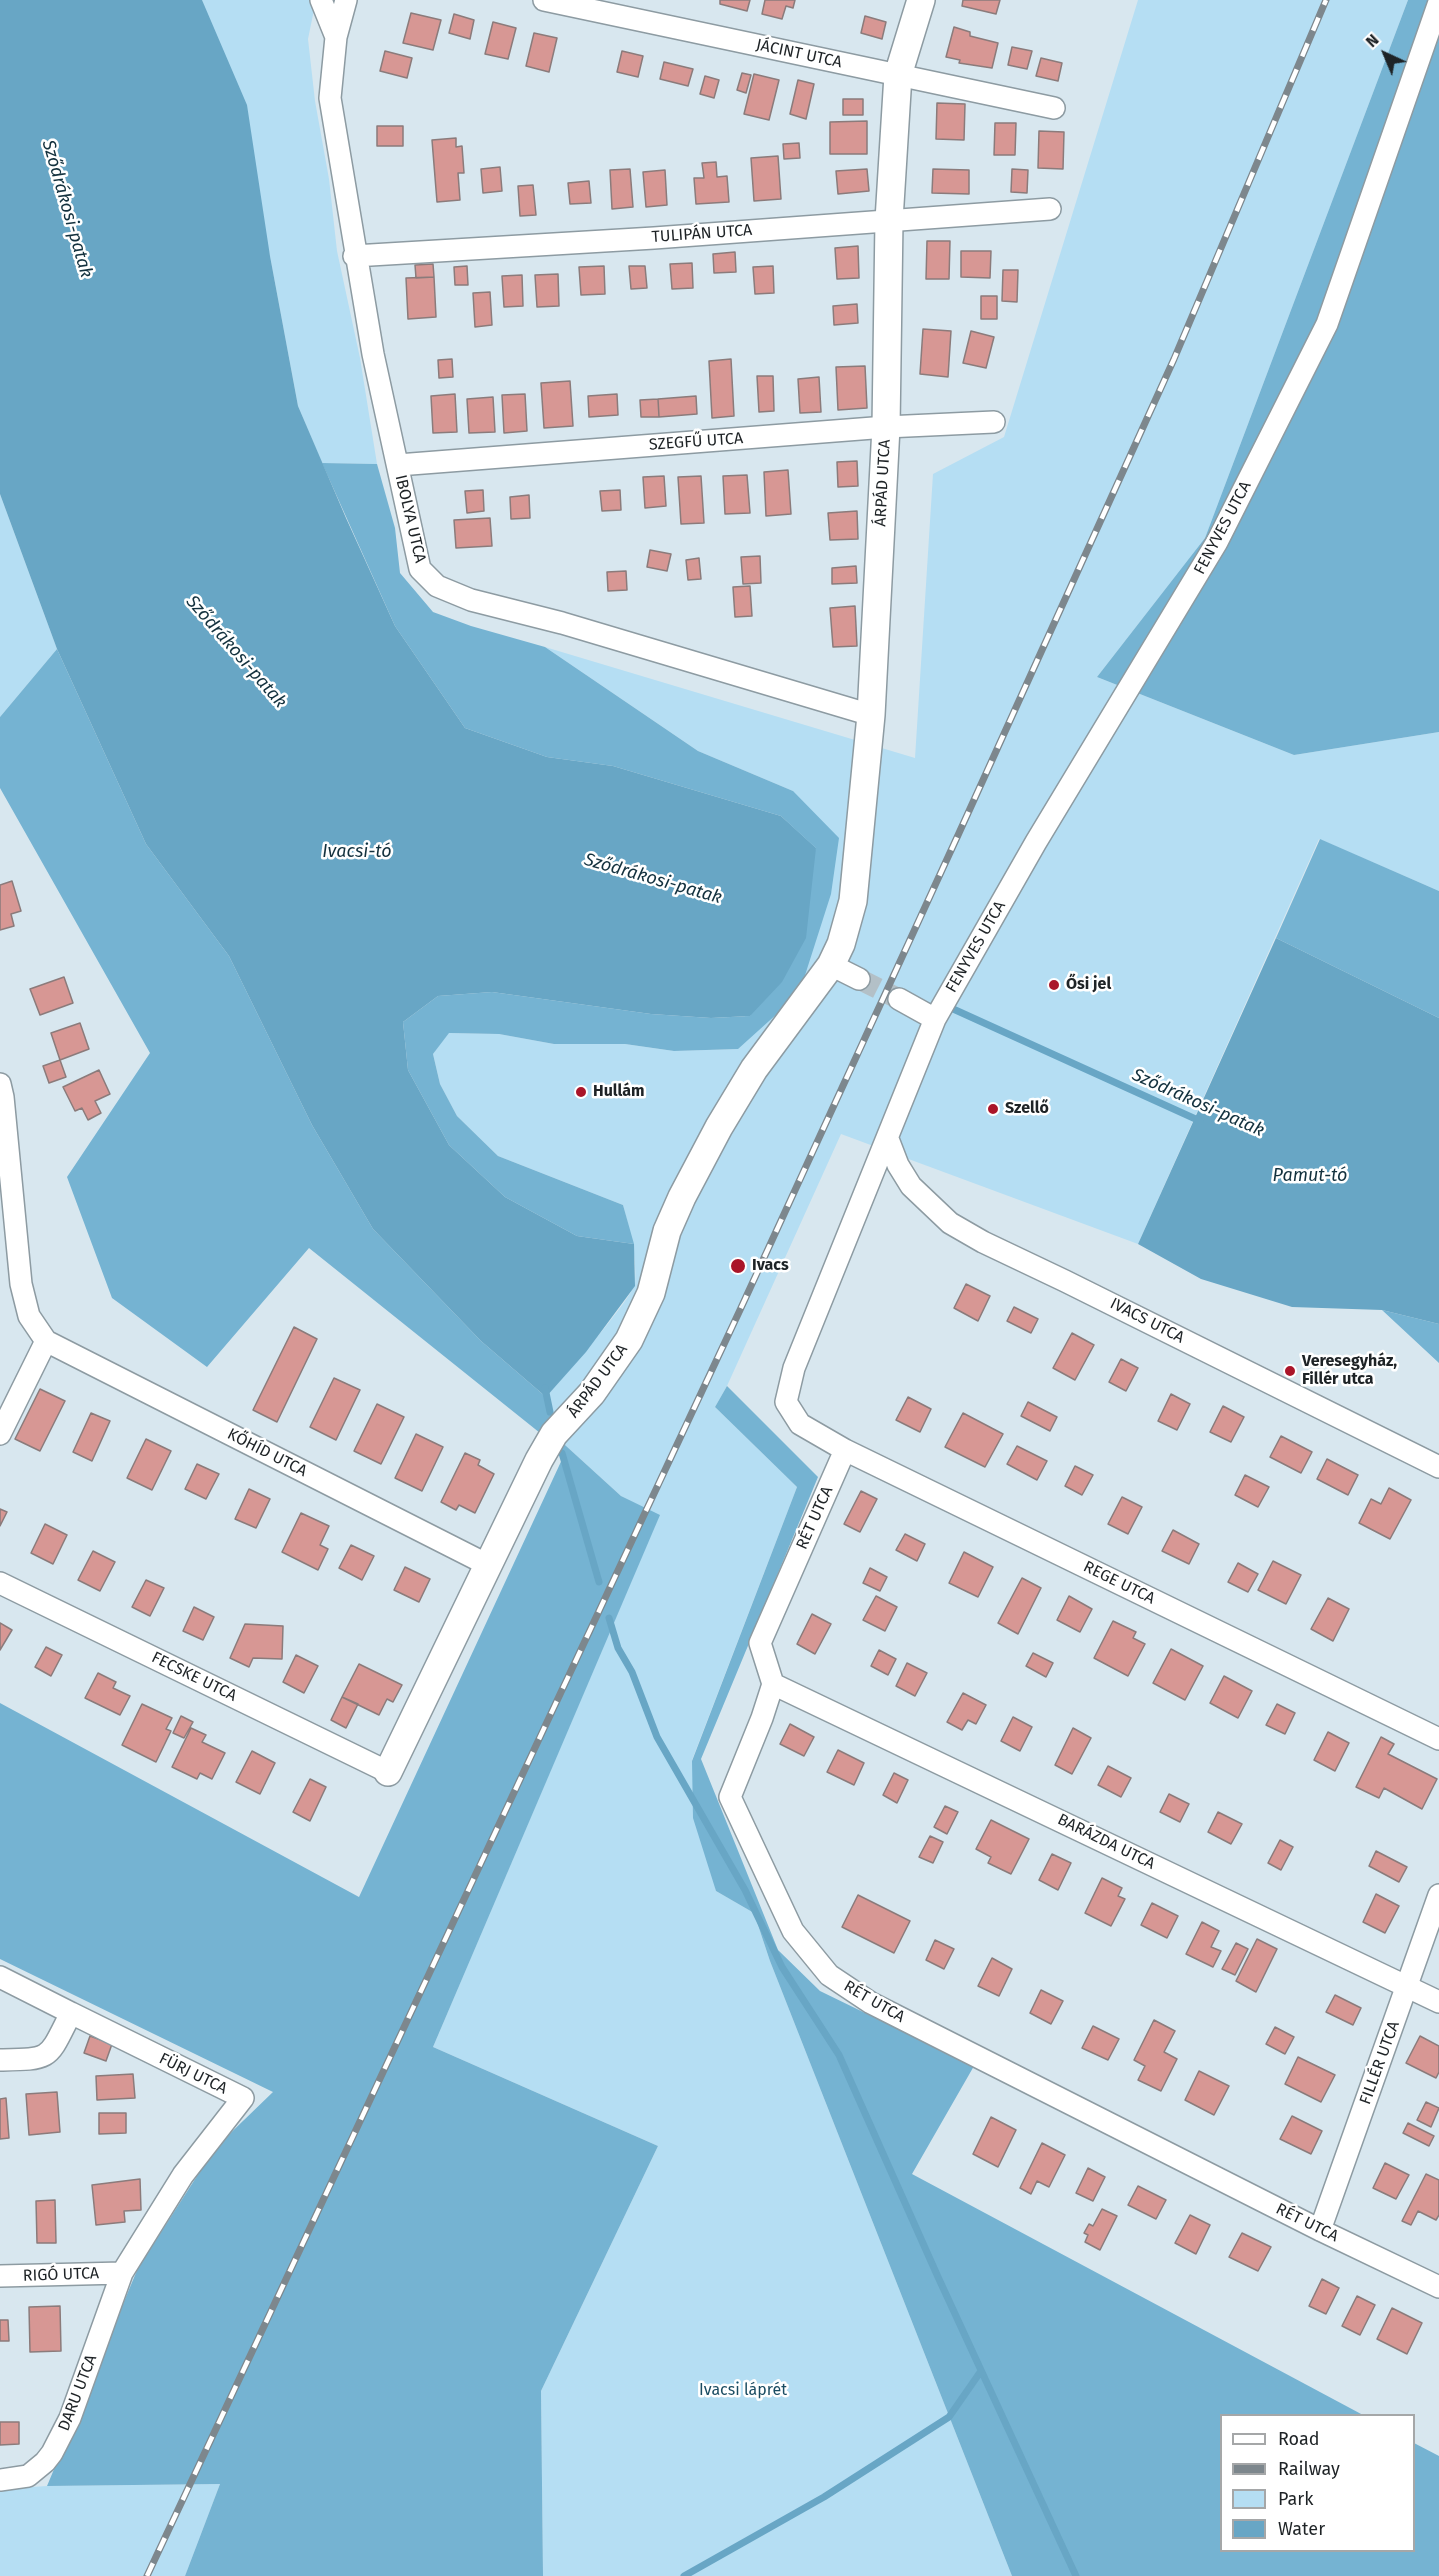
<!DOCTYPE html>
<html>
<head>
<meta charset="utf-8">
<style>
	body { margin:0 }
	#map { position:relative; width:1439px; height:2576px; overflow:hidden; background:#d8e7ef; font-family:"Fira Sans",sans-serif }
	canvas { display:block }
	.legend { position:absolute; left:1220px; top:2414px; width:195px; height:138px; box-sizing:border-box; background:#fff; border:2px solid #a5a7a8; margin:0; padding:8px 10px; list-style:none; font-size:18px; color:#1e2326 }
	.legend li { display:flex; align-items:center; gap:12px; height:30px }
	.legend b { width:30px; border:2px solid #a5a7a8 }
	.north { position:absolute; left:1355px; top:24px; width:60px; height:60px; -webkit-text-stroke:4px #fff; paint-order:stroke; rotate:316deg; font-size:16px; font-weight:700; line-height:24px; text-align:center; color:#1e2326 }
	.north::after { content:''; display:block; margin:auto; width:21px; height:27px; background:#1e2326; clip-path:polygon(50% 0,100% 100%,50% 72%,0 100%) }
</style>
</head>
<body>
<div id="map">
<canvas width="1439" height="2576"></canvas>
<ul class="legend">
<li><b style="height:8px;background:#fff"></b>Road</li>
<li><b style="height:8px;background:#7d878d"></b>Railway</li>
<li><b style="height:16px;background:#b5def3"></b>Park</li>
<li><b style="height:16px;background:#68a6c5"></b>Water</li>
</ul>
<div class="north">N</div>
</div>
<script>
const ctx = document.querySelector('canvas').getContext('2d');
ctx.lineJoin = 'round';
function paint(path, color) { ctx.fillStyle = color; ctx.fill(path, 'evenodd'); }
function strokePath(path, color, width, dash) { ctx.strokeStyle = color; ctx.lineWidth = width; ctx.lineCap = dash ? 'butt' : 'round'; ctx.setLineDash(dash || []); ctx.stroke(path); }
function label(font, color, halo, rows, align = 'center') {
  ctx.font = font + ' "Fira Sans",sans-serif'; ctx.lineWidth = 5; ctx.setLineDash([]); ctx.textBaseline = 'middle'; ctx.strokeStyle = halo; ctx.fillStyle = color; for (const [text, x, y, turn = 0] of rows) {
    ctx.save(); ctx.translate(x, y); ctx.rotate((+turn || 0) * Math.PI / 180); ctx.textAlign = isNaN(turn) ? turn : align; if (halo) ctx.strokeText(text, 0, 0); ctx.fillText(text, 0, 0); ctx.restore();
  }
}
const green = new Path2D(`
	M202 0H316L308 39 315 101 329 179 337 251 360 358 377 464 322 463 298 406 270 256Z
	M1138 0H1408L1205 538 1097 677 1294 755 1439 732V891L1319 839 1138 1244 841 1134 727 1386 715 1407 797 1487 692 1760 716 1891 754 1913 770 1961 1012 2576H543L541 2391 658 2146 433 2047 659 1516 621 1496 565 1445 546 1397C560 1381 633 1298 635 1283 637 1256 630 1231 623 1205L498 1156 457 1116 440 1084 433 1054 448 1033 499 1034 554 1044H625L674 1051 738 1049 793 791 698 751 545 647 915 758 933 474 1004 437Z
	M0 494 57 649 0 717Z
	M220 2484 185 2576H0V2489L47 2486Z`);
const forest = new Path2D(`
	M1408 0H1439V732L1294 755 1097 677 1205 538Z
	M322 463 377 464 395 528 400 573 433 612 471 626 545 647 698 751 793 791 839 838 831 894 799 994 738 1049 674 1051 625 1044H554L499 1034 449 1033 433 1054 440 1084 457 1116 498 1156 623 1205 634 1244 577 1236 505 1197 449 1145 408 1070 403 1022 438 996 492 992 651 1014 711 1018 750 1016 816 848 781 816 613 766 547 757 465 728 395 626Z
	M57 649 146 844 229 956 312 1125 373 1229 481 1341 546 1397 565 1445 621 1496 660 1515 433 2047 658 2146 541 2391 543 2576H185L220 2484 47 2486 138 2268 215 2148 273 2092 0 1959V1703L359 1897 565 1453 309 1248 207 1367 112 1298 67 1177 150 1053 0 788V717Z
	M1320 839 1439 891V1018L1276 938Z
	M1382 1310 1439 1324V1363Z
	M727 1386 818 1477 701 1759 778 1950 820 1991 974 2066 912 2174 1363 2415 1222 2416V2550H1414V2443L1439 2456V2576H1012L770 1961 754 1913 716 1891 693 1818 692 1761 797 1487 715 1407Z`);
const water = new Path2D(`
	M0 0H202L247 105 270 256 298 406 346 518 395 626 465 728 547 757 613 766 781 816 816 848 806 938 782 982 750 1016 711 1018 651 1014 492 992 438 996 403 1022 408 1070 449 1145 505 1197 577 1236 634 1244 635 1286 586 1352 546 1397 481 1341 373 1229 312 1125 229 956 146 844 57 649 0 494Z
	M1276 938 1439 1018V1324L1382 1310 1292 1307 1201 1279 1138 1244Z`);
const stream = new Path2D(`
	M951 1008 1200 1121
	M545 1388 550 1412
	M562 1453 599 1582
	M609 1618 618 1648 632 1672 657 1737 745 1890 782 1967 839 2055 938 2277 1076 2576
	M684 2576 824 2497 949 2417 981 2371`);
const building = new Path2D(`
	M720 0H750L747 11 720 4Z
	M765 0H795L793 8 786 6 782 19 762 14Z
	M963 0H1000L996 14 962 6Z
	M411 13 441 20 433 50 403 43Z
	M454 14 474 20 470 39 449 33Z
	M865 16 886 22 882 39 861 33Z
	M493 22 516 28 508 59 485 54Z
	M954 27 970 32V36L998 43 992 68 959 63 960 60 946 57Z
	M534 33 557 38 549 72 526 66Z
	M1012 47 1032 51 1027 69 1008 65Z
	M385 51 412 58 407 78 380 71Z
	M622 51 643 56 638 77 617 72Z
	M1041 58 1062 63 1058 81 1036 76Z
	M664 62 693 69 688 86 660 79Z
	M742 73 751 75 746 93 737 90Z
	M754 74 779 80 769 120 744 114Z
	M705 76 719 80 714 98 700 94Z
	M798 80 814 84 806 119 790 114Z
	M843 99H863V115H843Z
	M937 103 965 104 964 140 936 139Z
	M867 121V154H830V122Z
	M995 123H1016L1015 155H994Z
	M377 126H403V146H377Z
	M1039 131 1064 132 1063 169 1038 168Z
	M456 138V147L462 146 464 173H458L460 200 437 202 432 140Z
	M799 143 800 158 784 159 783 144Z
	M778 156 781 199 754 201 751 158Z
	M716 162 717 177 727 176 729 202 696 204 694 178H704L702 163Z
	M500 167 502 191 483 193 481 169Z
	M630 169 633 207 612 209 610 170Z
	M867 169 869 191 838 194 836 171Z
	M933 169 969 170V194L932 193Z
	M1012 169 1028 170 1027 193 1011 192Z
	M665 170 667 205 646 207 643 172Z
	M589 181 591 203 570 204 568 183Z
	M533 185 536 215 520 216 518 186Z
	M927 241H950L949 279H926Z
	M858 246 859 278 837 279 835 248Z
	M961 251H991L990 278 961 277Z
	M735 252 736 272 714 273 713 254Z
	M692 263 693 288 672 289 670 264Z
	M433 264 434 277 416 278 415 265Z
	M467 266 468 285H455L454 267Z
	M604 266 605 294 581 295 579 267Z
	M629 266H645L647 288 631 289Z
	M773 266 774 293 755 294 753 267Z
	M1003 270H1018L1017 302 1002 301Z
	M558 274 559 306 537 307 535 275Z
	M522 275 523 306 504 307 502 276Z
	M434 277 436 317 408 319 406 278Z
	M490 292 492 325 475 327 473 293Z
	M981 296H997V319H981Z
	M857 304 858 323 834 325 833 306Z
	M923 329 951 331 948 377 920 374Z
	M971 331 994 337 986 368 963 363Z
	M452 359 453 377 439 378 438 360Z
	M731 359 734 416 712 418 709 361Z
	M865 366 867 408 838 410 836 367Z
	M757 376H773L774 411 759 412Z
	M819 377 821 412 800 413 798 379Z
	M570 381 573 426 544 428 541 383Z
	M455 394 457 432 433 433 431 396Z
	M525 394 527 431 504 433 502 395Z
	M617 394 618 415 589 417 588 396Z
	M696 396 697 414 659 417 658 399Z
	M493 397 495 432 469 433 467 399Z
	M658 399 659 417H641L640 400Z
	M857 461 858 486 838 487 837 462Z
	M788 470 791 514 766 516 764 472Z
	M747 475 750 513 725 514 723 476Z
	M664 476 666 506 645 508 643 477Z
	M701 476 704 523 681 524 678 477Z
	M483 490 484 511 467 513 465 491Z
	M620 490 621 510 602 511 600 491Z
	M529 495 530 518 511 519 510 497Z
	M857 511 858 539 830 540 828 513Z
	M490 518 492 546 456 548 454 520Z
	M650 550 671 554 667 571 647 567Z
	M760 556 761 583 743 584 741 557Z
	M699 558 701 579 688 580 686 560Z
	M856 566 857 583 832 584V568Z
	M626 571 627 590 608 591 607 572Z
	M750 586 752 616 735 617 733 587Z
	M855 606 857 646 833 647 830 608Z
	M12 881 21 911 11 914 14 926 0 930V885Z
	M64 977 73 1003 40 1015 30 989Z
	M80 1023 89 1049 60 1060 51 1033Z
	M60 1060 66 1077 49 1083 43 1066Z
	M99 1070 110 1094 95 1101 101 1113 88 1120 82 1108 75 1111 63 1087Z
	M966 1284 990 1296 978 1321 954 1308Z
	M1014 1307 1038 1319 1031 1333 1007 1321Z
	M294 1327 317 1339 277 1422 253 1410Z
	M1072 1333 1094 1345 1075 1380 1053 1368Z
	M1121 1359 1138 1368 1126 1391 1109 1382Z
	M334 1378 360 1390 336 1440 310 1427Z
	M40 1389 65 1401 40 1451 15 1439Z
	M1171 1394 1190 1404 1177 1430 1158 1421Z
	M908 1397 931 1409 920 1432 896 1420Z
	M1028 1402 1057 1417 1050 1431 1021 1416Z
	M377 1404 404 1417 381 1464 354 1451Z
	M1223 1406 1244 1417 1231 1442 1210 1432Z
	M91 1413 110 1421 92 1461 73 1452Z
	M963 1413 1003 1434 985 1467 945 1447Z
	M416 1434 443 1447 422 1491 395 1478Z
	M1281 1436 1312 1452 1301 1473 1270 1457Z
	M146 1439 171 1451 152 1490 127 1478Z
	M1017 1446 1047 1461 1037 1480 1007 1464Z
	M465 1453 480 1460 478 1465 494 1474 475 1513 459 1505 456 1510 441 1502Z
	M1327 1459 1358 1475 1348 1495 1317 1479Z
	M197 1464 219 1474 206 1499 185 1489Z
	M1075 1466 1093 1475 1082 1495 1065 1486Z
	M1245 1475 1269 1487 1258 1507 1235 1495Z
	M1389 1488 1411 1500 1390 1539 1359 1523 1371 1499 1381 1504Z
	M249 1489 270 1499 256 1528 235 1519Z
	M861 1491 877 1499 860 1532 844 1524Z
	M1122 1497 1142 1507 1128 1534 1108 1524Z
	M0 1509 7 1512 0 1526Z
	M301 1513 329 1526 320 1545 328 1549 318 1570 282 1552Z
	M45 1524 67 1535 53 1564 31 1553Z
	M1173 1530 1199 1544 1189 1564 1162 1551Z
	M905 1534 925 1544 917 1561 896 1550Z
	M351 1545 374 1556 362 1580 339 1568Z
	M93 1551 115 1562 100 1591 78 1580Z
	M964 1552 993 1567 978 1597 949 1583Z
	M1273 1561 1301 1575 1286 1604 1258 1590Z
	M1238 1563 1258 1574 1248 1592 1228 1582Z
	M405 1567 430 1579 419 1602 394 1590Z
	M870 1568 887 1577 880 1591 863 1583Z
	M1022 1578 1041 1588 1018 1634 998 1623Z
	M146 1580 164 1588 150 1616 132 1607Z
	M876 1596 897 1607 885 1631 863 1620Z
	M1069 1596 1092 1609 1080 1632 1057 1620Z
	M1328 1598 1349 1609 1333 1641 1311 1629Z
	M194 1607 214 1617 203 1640 183 1631Z
	M812 1614 831 1624 815 1654 797 1644Z
	M1113 1621 1136 1632 1133 1638 1145 1644 1128 1676 1094 1658Z
	M0 1623 12 1630 0 1650Z
	M245 1624 283 1626 282 1659 253 1658 249 1667 230 1658Z
	M46 1647 62 1655 51 1676 35 1667Z
	M1171 1649 1203 1666 1185 1700 1153 1683Z
	M879 1650 896 1659 888 1675 871 1666Z
	M1033 1653 1053 1663 1046 1677 1026 1666Z
	M296 1655 318 1666 304 1693 283 1682Z
	M907 1663 927 1673 915 1696 896 1686Z
	M359 1664 402 1685 393 1702 387 1699 379 1715 342 1697Z
	M98 1673 116 1682 113 1688 130 1696 120 1715 85 1698Z
	M1224 1676 1252 1691 1238 1718 1210 1703Z
	M963 1693 986 1705 976 1724 968 1720 962 1730 947 1722Z
	M342 1697 358 1704 346 1728 331 1720Z
	M142 1704 172 1718 166 1729 171 1731 156 1762 122 1745Z
	M1277 1704 1295 1713 1285 1734 1266 1725Z
	M181 1716 193 1722 184 1738 173 1733Z
	M1013 1717 1032 1727 1020 1751 1001 1741Z
	M790 1724 814 1737 804 1756 780 1744Z
	M191 1728 206 1735 202 1742 225 1753 212 1779 200 1773 197 1779 172 1767Z
	M1073 1728 1091 1738 1072 1774 1055 1765Z
	M1328 1732 1349 1743 1335 1771 1314 1760Z
	M1381 1737 1394 1744 1388 1754 1437 1779 1422 1809 1384 1788 1379 1798 1356 1787Z
	M838 1750 864 1763 854 1785 827 1772Z
	M252 1751 275 1763 260 1794 236 1782Z
	M1108 1766 1131 1778 1121 1797 1098 1785Z
	M894 1773 908 1780 897 1803 883 1795Z
	M310 1779 326 1787 310 1821 293 1812Z
	M1169 1794 1189 1804 1180 1822 1160 1812Z
	M945 1806 958 1812 947 1834 934 1827Z
	M1218 1812 1242 1824 1231 1844 1208 1832Z
	M991 1820 1029 1839 1011 1874 988 1863 991 1857 976 1849Z
	M930 1836 943 1842 933 1863 919 1857Z
	M1280 1840 1293 1847 1281 1870 1268 1863Z
	M1376 1851 1407 1867 1399 1882 1369 1866Z
	M1052 1854 1071 1863 1058 1890 1039 1880Z
	M1102 1878 1122 1888 1118 1896 1125 1899 1111 1926 1085 1913Z
	M1376 1894 1399 1906 1385 1933 1363 1922Z
	M858 1895 910 1921 894 1953 842 1927Z
	M1152 1903 1178 1916 1167 1938 1141 1925Z
	M1202 1922 1219 1931 1211 1947 1221 1951 1213 1967 1186 1954Z
	M1257 1939 1277 1949 1256 1992 1236 1981Z
	M935 1940 954 1949 944 1969 926 1960Z
	M1236 1943 1248 1949 1235 1975 1222 1969Z
	M992 1958 1012 1969 999 1996 978 1986Z
	M1041 1990 1063 2001 1051 2024 1030 2013Z
	M1335 1995 1361 2008 1353 2025 1326 2012Z
	M1154 2020 1175 2031 1164 2052 1177 2059 1161 2091 1138 2080 1145 2066 1134 2060Z
	M1093 2026 1119 2039 1108 2060 1082 2048Z
	M1275 2027 1294 2037 1285 2054 1266 2044Z
	M90 2036 112 2044 106 2061 84 2053Z
	M1420 2036 1439 2046V2072L1436 2078 1406 2063Z
	M1298 2057 1335 2075 1321 2102 1285 2084Z
	M1199 2071 1229 2086 1214 2115 1185 2100Z
	M133 2074 135 2098 97 2100 96 2076Z
	M57 2092 60 2132 29 2135 26 2094Z
	M6 2098 9 2138 0 2139V2099Z
	M1426 2102 1439 2108 1431 2127 1417 2120Z
	M99 2113H126V2133L99 2134Z
	M1292 2116 1322 2131 1311 2154 1280 2139Z
	M991 2117 1016 2130 998 2167 973 2154Z
	M1408 2123 1434 2136 1429 2146 1403 2133Z
	M1042 2143 1065 2155 1049 2187 1037 2181 1031 2194 1020 2188Z
	M1385 2163 1409 2175 1396 2199 1373 2188Z
	M1088 2168 1105 2177 1093 2201 1076 2193Z
	M1426 2174 1439 2180V2215L1436 2220 1418 2211 1411 2225 1402 2221Z
	M140 2179 141 2210 124 2211 125 2222 96 2225 92 2185Z
	M1138 2186 1166 2200 1156 2219 1128 2205Z
	M55 2200 56 2243H37L36 2201Z
	M1102 2209 1117 2216 1100 2250 1085 2242 1088 2235 1084 2233 1089 2224 1093 2226Z
	M1190 2215 1210 2225 1196 2254 1175 2243Z
	M1242 2233 1271 2247 1258 2271 1229 2257Z
	M1322 2279 1339 2288 1326 2314 1309 2306Z
	M1357 2296 1375 2305 1360 2335 1342 2326Z
	M60 2306 61 2351 30 2352 29 2307Z
	M1392 2308 1422 2323 1407 2354 1377 2339Z
	M0 2320H8L9 2341H0Z
	M0 2422H19V2444L0 2445Z`);
const minorTunnel = new Path2D(`
	M859 979 899 999`);
const minor = new Path2D(`
	M321 0 336 37
	M346 0 336 37 330 98 373 354 420 569 437 586 471 600 562 623 871 715
	M544 0 1054 108
	M1439 2 1327 324 1217 542 1036 842 935 1019 794 1368 786 1402 800 1424 845 1450 1439 1739
	M354 256 654 238 1050 209
	M398 465 886 427 994 422
	M831 965 859 979
	M899 999 935 1019
	M0 1084 3 1097 21 1284 29 1316 46 1341 488 1565
	M888 1139 898 1165 911 1186 950 1223 983 1242 1065 1281 1439 1467
	M0 1434 46 1341
	M845 1450 760 1643 773 1684 762 1718 730 1797 793 1931 829 1975 871 2003 1320 2230 1439 2287
	M0 1583 388 1772
	M773 1684 1439 2002
	M0 1977 71 2013
	M0 2060C53 2059 47 2060 71 2013L243 2098 183 2175 122 2273 70 2418 52 2453 45 2462 28 2476 0 2480
	M1320 2230 1439 1895
	M0 2276 122 2273`);
const tertiary = new Path2D(`
	M388 1772 539 1460 554 1434 592 1393 629 1340 651 1293 667 1231 682 1197 719 1127 754 1069 831 965 841 944 853 901 871 715 886 427 889 220 898 75 921 0`);
const rail = new Path2D(`
	M147 2576 740 1310 959 833 1174 359 1326 0`);
const markers = [
	[1054,985,6,"#aa1529"],
	[581,1092,6,"#aa1529"],
	[993,1109,6,"#aa1529"],
	[738,1266,8,"#aa1529"],
	[1290,1371,6,"#aa1529"]
];
const streetNames = [
	["JÁCINT UTCA",799,54,12],
	["TULIPÁN UTCA",702,234,-4],
	["SZEGFŰ UTCA",696,442,-4],
	["ÁRPÁD UTCA",883,483,-87],
	["IBOLYA UTCA",410,519,77],
	["FENYVES UTCA",1223,528,-62],
	["FENYVES UTCA",976,947,-60],
	["IVACS UTCA",1147,1321,27],
	["ÁRPÁD UTCA",598,1381,-53],
	["KŐHÍD UTCA",267,1453,27],
	["RÉT UTCA",815,1518,-66],
	["REGE UTCA",1119,1583,26],
	["FECSKE UTCA",194,1677,26],
	["BARÁZDA UTCA",1106,1842,26],
	["RÉT UTCA",874,2002,30],
	["FILLÉR UTCA",1380,2063,-70],
	["FÜRJ UTCA",193,2074,26],
	["RÉT UTCA",1307,2223,26],
	["RIGÓ UTCA",61,2275,-2],
	["DARU UTCA",78,2393,-69]
];
const poiNames = [
	["Ősi jel",1066,985],
	["Hullám",593,1092],
	["Szellő",1005,1109],
	["Ivacs",752,1266],
	["Veresegyház,",1302,1362],
	["Fillér utca",1302,1380]
];
const parkNames = [
	["Ivacsi láprét",743,2391]
];
const waterNames = [
	["Sződrákosi-patak",67,209,74],
	["Sződrákosi-patak",236,652,49],
	["Ivacsi-tó",357,852],
	["Sződrákosi-patak",653,879,16],
	["Sződrákosi-patak",1198,1103,24],
	["Pamut-tó",1310,1176]
];
paint(green, '#b5def3');
paint(forest, '#75b3d2');
paint(water, '#68a6c5');
strokePath(stream, '#68a6c5', 7);
paint(building, '#d79794');
strokePath(building, '#8b7b7b', 1.5);
strokePath(minorTunnel, '#b3c0c7', 21, [21, 10]);
strokePath(minor, '#8d9ba2', 24);
strokePath(tertiary, '#8d9ba2', 30);
strokePath(minor, '#fff', 21);
strokePath(tertiary, '#fff', 27);
strokePath(rail, '#7d878d', 7);
strokePath(rail, '#fff', 4.5, [14]);
for (const [x, y, r, color] of markers) { const dot = new Path2D(); dot.arc(x, y, r, 0, 2 * Math.PI); ctx.fillStyle = color; ctx.fill(dot); strokePath(dot, '#fff', 2); }
label('16px', '#1e2326', '#fff', streetNames);
label('bold 16px', '#1e2326', '#fff', poiNames, 'left');
label('16px', '#1a4c62', '#fff', parkNames);
label('italic 18px', '#13313e', '#fff', waterNames);
</script>
</body>
</html>
